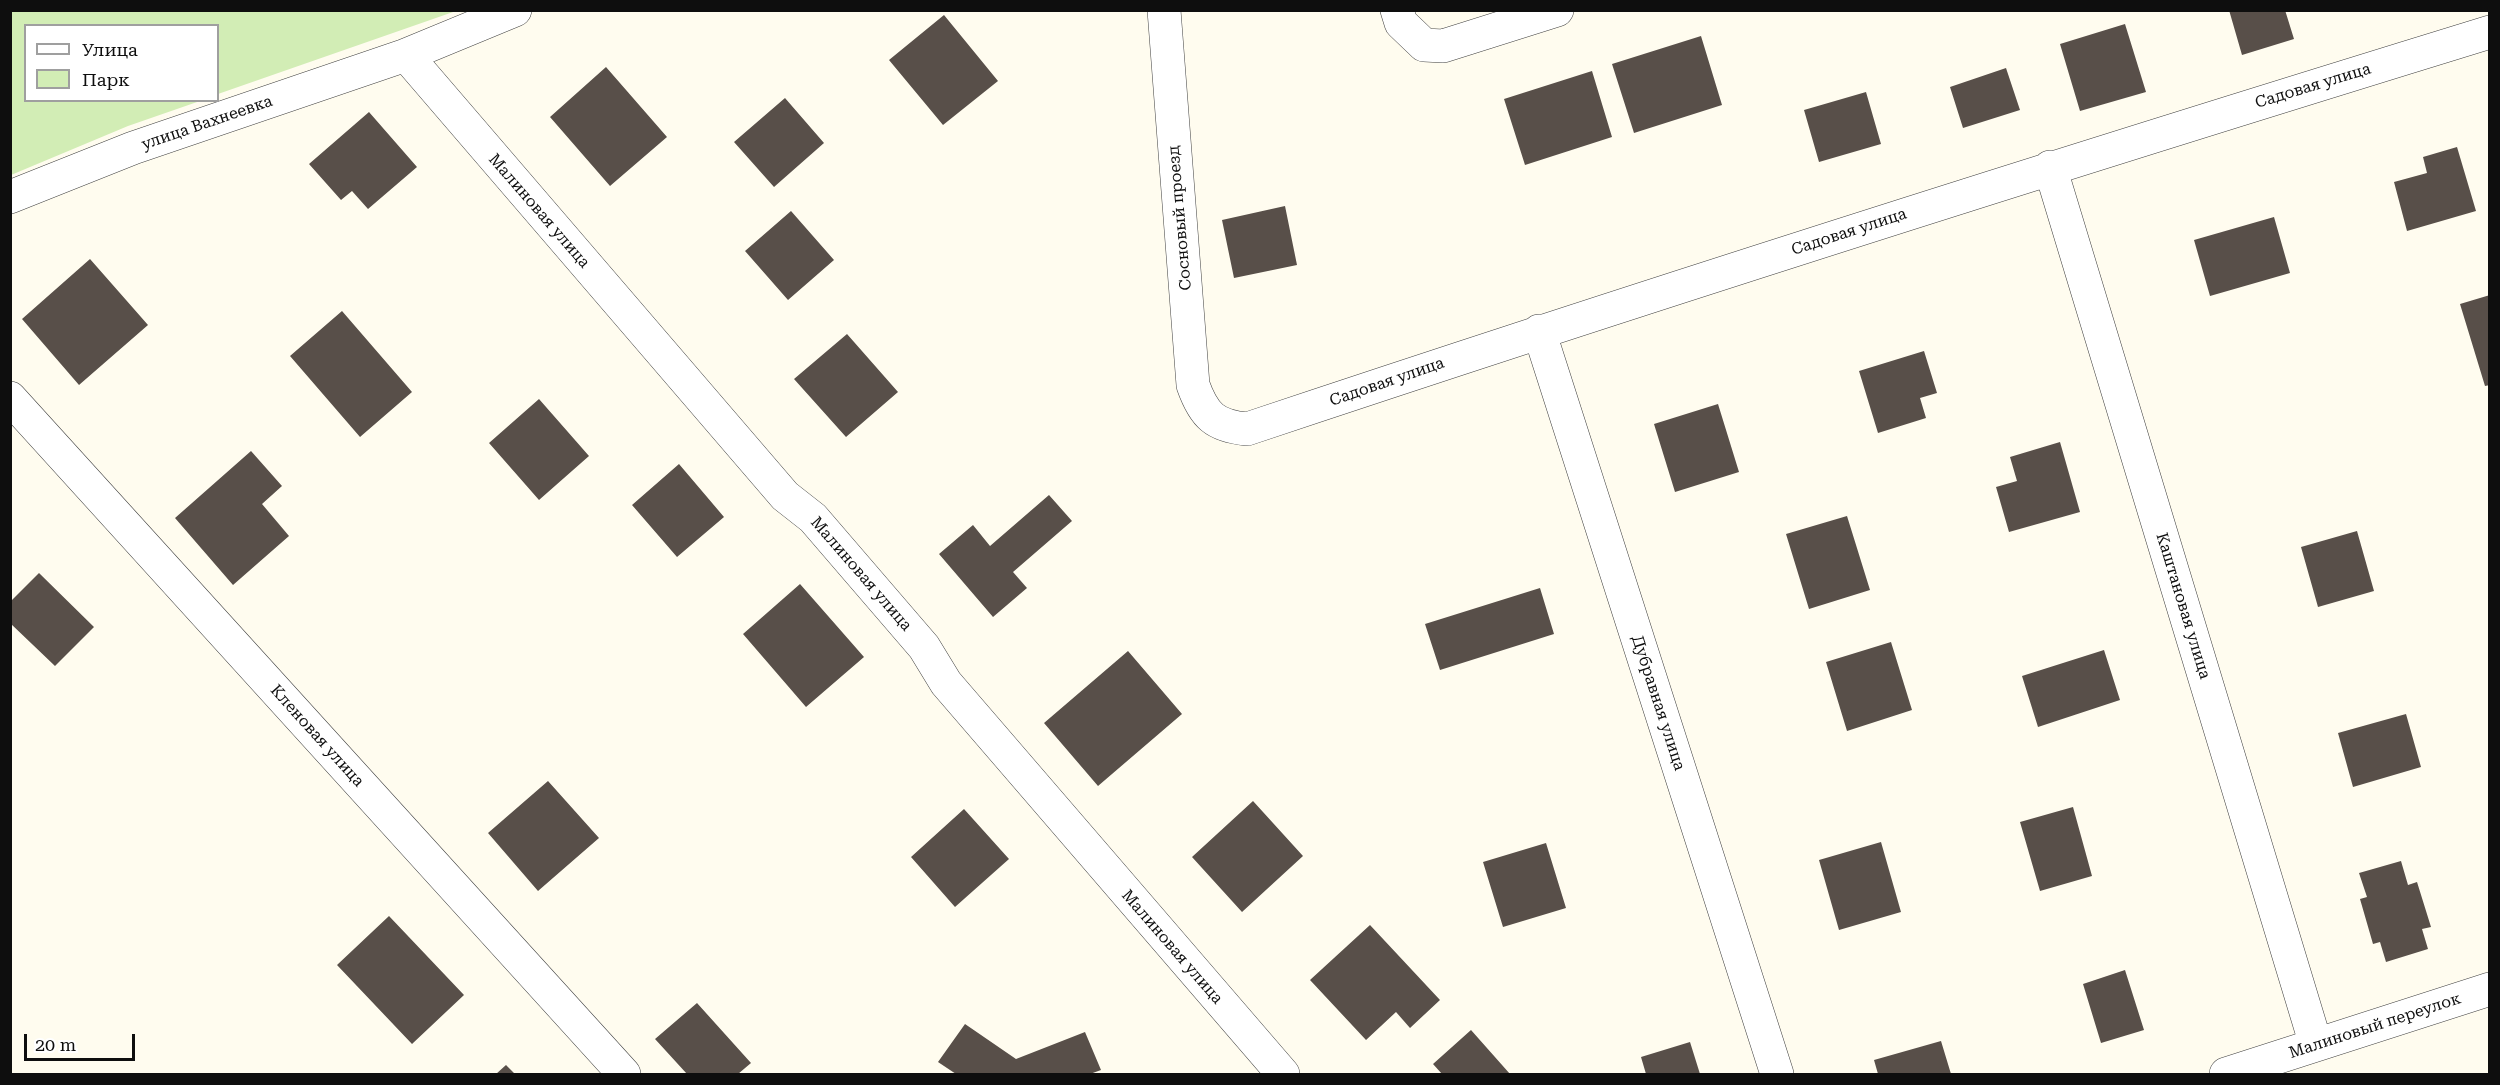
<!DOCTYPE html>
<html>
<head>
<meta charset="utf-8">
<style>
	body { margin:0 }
	#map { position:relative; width:2500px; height:1085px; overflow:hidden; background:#fffcef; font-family:"Roboto Serif",serif }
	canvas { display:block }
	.frame { position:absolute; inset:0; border:12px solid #0e0e0e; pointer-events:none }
	.legend { position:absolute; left:24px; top:24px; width:195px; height:78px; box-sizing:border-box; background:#fff; border:2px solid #9f9f9f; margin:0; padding:8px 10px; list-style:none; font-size:18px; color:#0e0e0e }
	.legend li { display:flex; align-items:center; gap:12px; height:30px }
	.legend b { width:30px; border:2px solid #9f9f9f }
	.scale { position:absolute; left:24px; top:1034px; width:111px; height:27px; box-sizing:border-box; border:3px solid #0e0e0e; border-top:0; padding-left:8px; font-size:18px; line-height:21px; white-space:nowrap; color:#0e0e0e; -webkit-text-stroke:4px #fff; paint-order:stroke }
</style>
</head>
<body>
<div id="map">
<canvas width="2500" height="1085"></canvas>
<div class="frame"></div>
<ul class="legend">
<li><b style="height:8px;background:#fff"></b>Улица</li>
<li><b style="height:16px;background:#d2edb5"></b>Парк</li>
</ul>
<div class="scale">20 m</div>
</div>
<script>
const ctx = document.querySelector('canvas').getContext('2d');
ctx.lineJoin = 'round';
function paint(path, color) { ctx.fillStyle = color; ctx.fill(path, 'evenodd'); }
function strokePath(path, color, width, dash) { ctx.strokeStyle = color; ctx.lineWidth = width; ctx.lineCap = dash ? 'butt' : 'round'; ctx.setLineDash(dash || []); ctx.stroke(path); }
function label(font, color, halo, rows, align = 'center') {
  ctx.font = font + ' "Roboto Serif",serif'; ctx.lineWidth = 6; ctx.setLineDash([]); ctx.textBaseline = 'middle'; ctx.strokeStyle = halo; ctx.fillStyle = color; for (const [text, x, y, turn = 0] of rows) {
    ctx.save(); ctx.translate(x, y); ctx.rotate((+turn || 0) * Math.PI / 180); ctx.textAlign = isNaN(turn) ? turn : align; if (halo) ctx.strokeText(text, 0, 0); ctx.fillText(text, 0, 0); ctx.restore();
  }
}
const green = new Path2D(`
	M11 10H456V11L218 94V26H26V100L200 101 128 126 11 175Z`);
const building = new Path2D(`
	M2229 10H2285L2294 39 2242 55Z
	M944 15 998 81 943 125 889 60Z
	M2125 24 2146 92 2080 111 2060 44Z
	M1701 36 1722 105 1634 133 1612 64Z
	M606 67 667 137 610 186 550 117Z
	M2006 68 2020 110 1963 128 1950 87Z
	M1592 71 1612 137 1525 165 1504 99Z
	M1866 92 1881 144 1819 162 1804 110Z
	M785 98 824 143 774 187 734 142Z
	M369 112 417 167 368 209 352 191 341 200 309 164Z
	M2457 147 2476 211 2407 231 2394 182 2427 173 2423 157Z
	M1285 206 1297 265 1234 278 1222 220Z
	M791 211 834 260 788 300 745 251Z
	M2274 217 2290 273 2210 296 2194 240Z
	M90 259 148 325 79 385 22 319Z
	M2490 295V385L2485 386 2460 304Z
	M342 311 412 392 360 437 290 356Z
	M847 334 898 392 846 437 794 379Z
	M1924 351 1937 393 1920 398 1926 418 1878 433 1859 371Z
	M539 399 589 456 539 500 489 443Z
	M1718 404 1739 472 1675 492 1654 424Z
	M2060 442 2080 512 2009 532 1996 487 2017 481 2010 457Z
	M251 451 282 486 262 504 289 536 233 585 175 518Z
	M679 464 724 517 677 557 632 505Z
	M1049 495 1072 521 1013 572 1027 588 993 617 939 554 973 525 990 546Z
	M1847 516 1870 590 1809 609 1786 534Z
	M2357 531 2374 591 2318 607 2301 547Z
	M39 573 94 627 55 666 10 623V602Z
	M800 584 864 657 806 707 743 634Z
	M1540 588 1554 634 1440 670 1425 624Z
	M1891 642 1912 710 1847 731 1826 662Z
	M2104 650 2120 700 2038 727 2022 676Z
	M1128 651 1182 714 1098 786 1044 723Z
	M2406 714 2421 767 2353 787 2338 733Z
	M548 781 599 838 538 891 488 833Z
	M1253 801 1303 856 1242 912 1192 857Z
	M2073 807 2092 876 2040 891 2020 822Z
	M964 809 1009 859 955 907 911 857Z
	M1881 842 1901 912 1839 930 1819 860Z
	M1546 843 1566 908 1503 927 1483 862Z
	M2401 861 2408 885 2417 882 2431 927 2422 929 2428 949 2386 962 2380 942 2373 944 2360 899 2367 897 2359 873Z
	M389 916 464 995 412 1044 337 965Z
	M1370 925 1440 1000 1410 1028 1396 1012 1366 1040 1310 980Z
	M2125 970 2144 1030 2101 1043 2083 984Z
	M697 1003 751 1063 738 1074H687L655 1039Z
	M965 1024 1016 1059 1085 1032 1101 1070 1090 1074H956L938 1062Z
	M1471 1030 1510 1074H1442L1433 1064Z
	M1941 1041 1951 1074H1878L1874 1060Z
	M1690 1042 1700 1074H1646L1641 1057Z
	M506 1065 515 1074H496Z`);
const minor = new Path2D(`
	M1164 10 1193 385C1204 416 1215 426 1247 429 1660 291 2074 160 2490 32
	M1397 10 1401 23 1424 45 1443 46 1557 10
	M406 55 785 496 813 518 924 647 946 683 1283 1074
	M2050 167 2316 1045
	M10 197 133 148 406 55 515 10
	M1539 331 1777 1074
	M10 398 624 1074
	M2226 1074 2490 989`);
const streetNames = [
	["Садовая улица",2313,86,-17],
	["улица Вахнеевка",207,123,-19],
	["Малиновая улица",539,211,49],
	["Сосновый проезд",1180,218,-95],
	["Садовая улица",1849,232,-18],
	["Садовая улица",1387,382,-19],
	["Малиновая улица",861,574,49],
	["Каштановая улица",2183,606,73],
	["Дубравная улица",1658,703,72],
	["Кленовая улица",317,736,48],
	["Малиновая улица",1172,947,49],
	["Малиновый переулок",2375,1026,-18]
];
paint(green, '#d2edb5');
paint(building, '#584f49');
strokePath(minor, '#414141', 34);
strokePath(minor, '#fff', 33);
label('16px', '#0e0e0e', '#fff', streetNames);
</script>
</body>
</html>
